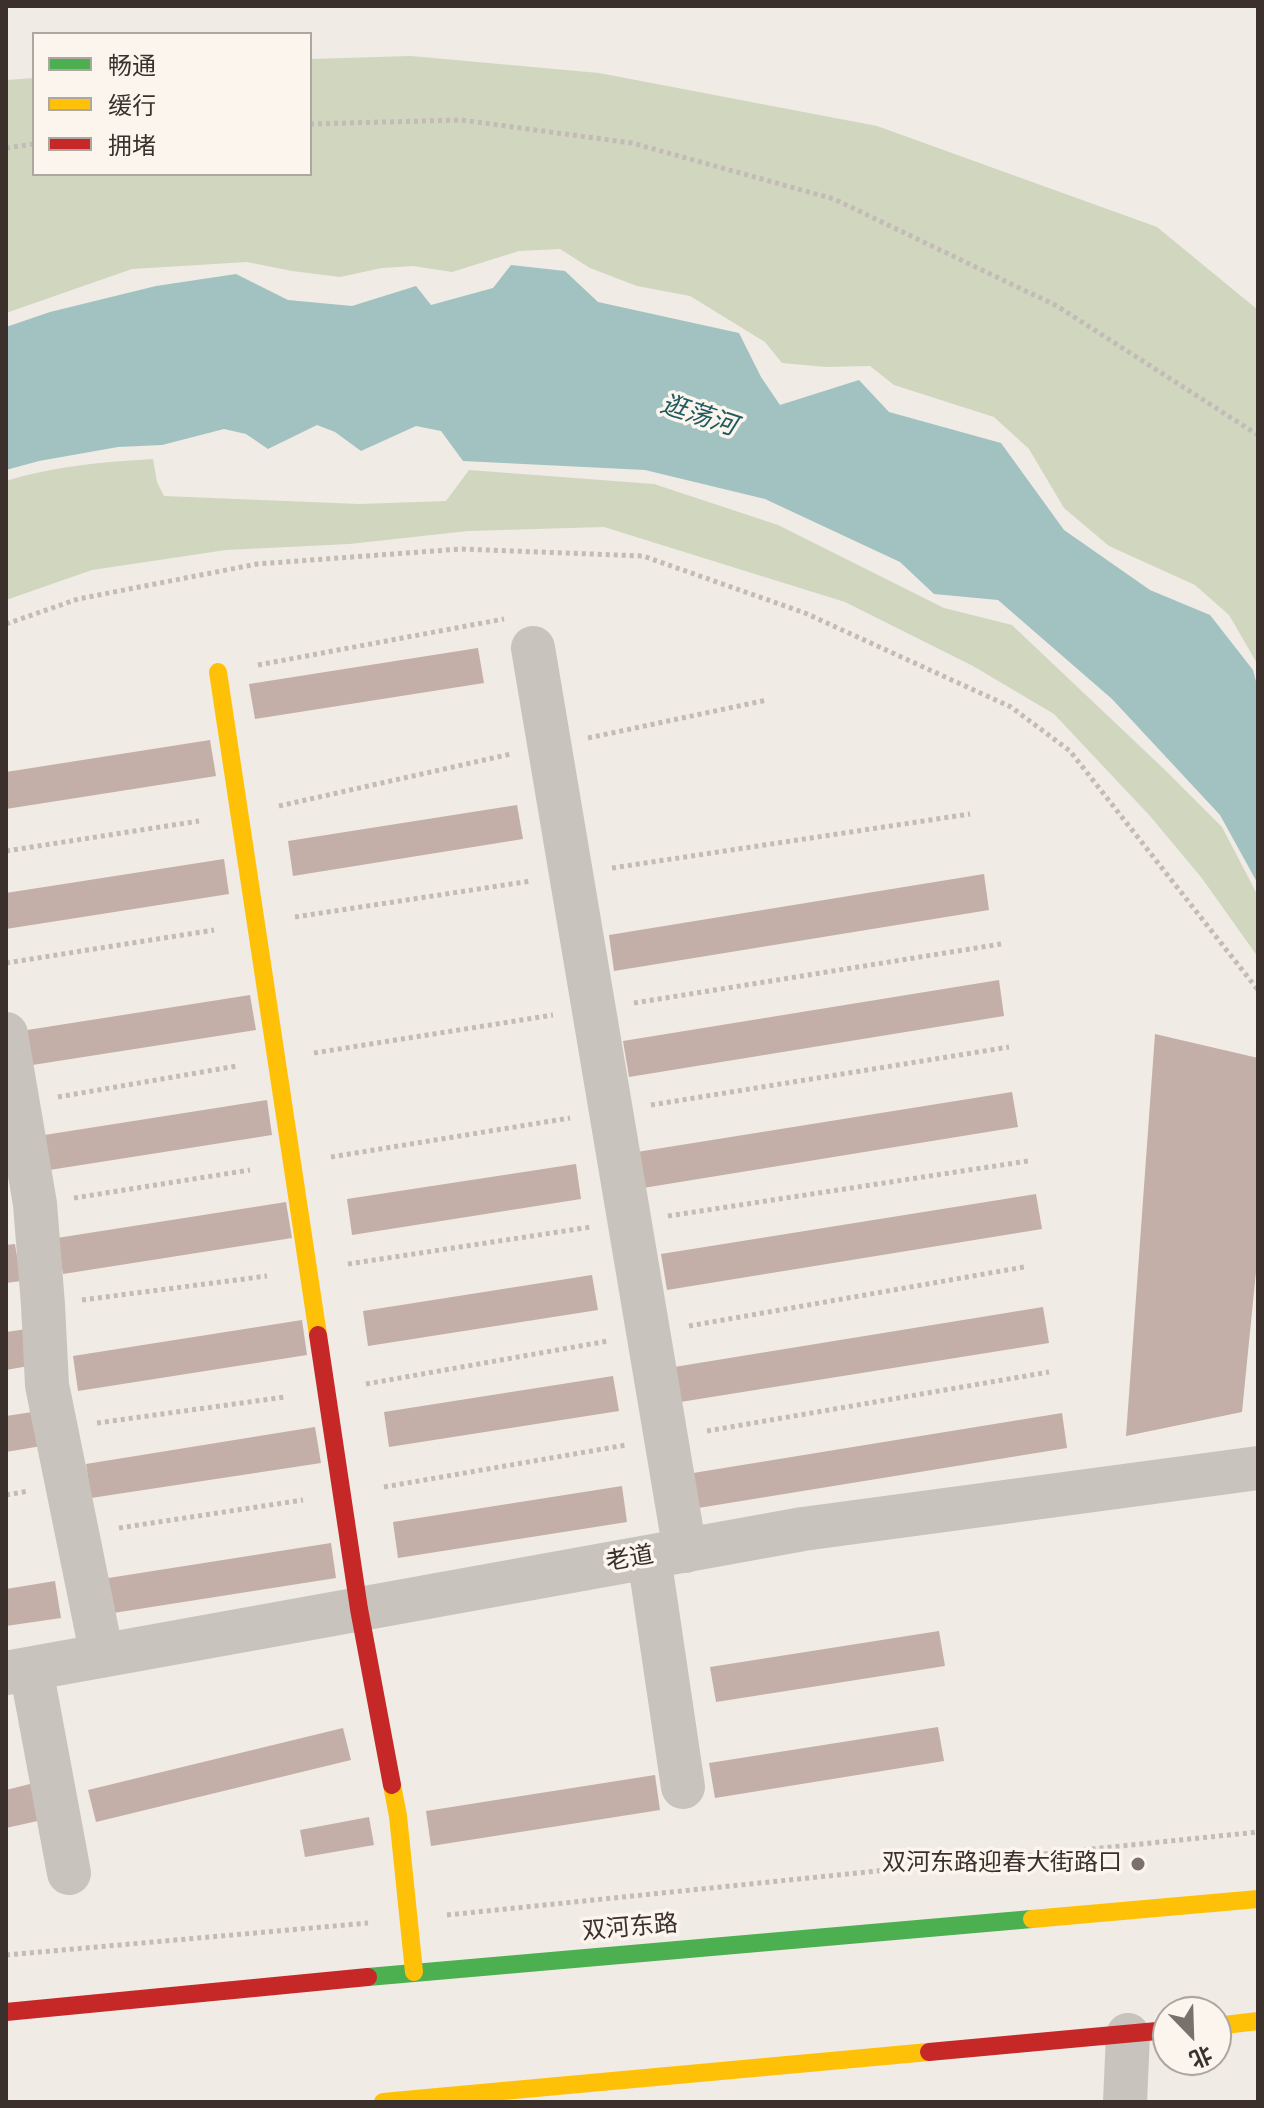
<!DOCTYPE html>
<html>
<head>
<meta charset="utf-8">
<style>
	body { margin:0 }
	#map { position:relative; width:1264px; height:2108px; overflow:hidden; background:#f0ebe5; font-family:"Nunito Sans","Noto Sans SC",sans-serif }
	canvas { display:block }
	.frame { position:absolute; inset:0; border:8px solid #3b302b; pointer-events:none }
	.legend { position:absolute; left:32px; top:32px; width:280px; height:144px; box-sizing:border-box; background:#fbf5ee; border:2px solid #aea6a0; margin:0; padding:10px 14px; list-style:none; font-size:24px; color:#3b302b }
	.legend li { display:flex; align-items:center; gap:16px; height:40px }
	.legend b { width:40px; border:2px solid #aea6a0 }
	.north { position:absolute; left:1152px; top:1996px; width:80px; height:80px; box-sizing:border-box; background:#fbf5ee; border:2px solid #aea6a0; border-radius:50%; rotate:157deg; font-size:22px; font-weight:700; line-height:32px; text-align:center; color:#3b302b }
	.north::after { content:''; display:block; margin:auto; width:28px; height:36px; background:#7a716c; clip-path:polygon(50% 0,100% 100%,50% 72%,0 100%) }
</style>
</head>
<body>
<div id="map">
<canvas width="1264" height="2108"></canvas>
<div class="frame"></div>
<ul class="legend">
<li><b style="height:10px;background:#4caf50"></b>畅通</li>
<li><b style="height:10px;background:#ffc107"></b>缓行</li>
<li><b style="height:10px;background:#c62828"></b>拥堵</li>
</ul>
<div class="north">北</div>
</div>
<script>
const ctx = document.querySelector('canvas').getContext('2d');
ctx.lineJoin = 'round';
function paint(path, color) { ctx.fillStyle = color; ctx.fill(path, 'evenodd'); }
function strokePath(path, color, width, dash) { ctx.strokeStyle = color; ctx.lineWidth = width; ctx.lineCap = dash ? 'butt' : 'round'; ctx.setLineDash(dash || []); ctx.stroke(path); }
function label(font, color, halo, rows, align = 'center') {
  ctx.font = font + ' "Nunito Sans","Noto Sans SC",sans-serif'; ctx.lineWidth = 7; ctx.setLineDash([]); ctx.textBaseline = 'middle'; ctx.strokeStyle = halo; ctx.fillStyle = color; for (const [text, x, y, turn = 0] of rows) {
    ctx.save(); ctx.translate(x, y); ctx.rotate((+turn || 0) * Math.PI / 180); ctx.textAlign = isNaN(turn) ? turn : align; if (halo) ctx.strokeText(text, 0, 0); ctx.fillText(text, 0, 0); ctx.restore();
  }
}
const green = new Path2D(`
	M411 56 599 73 877 126 1157 227 1258 310V665L1229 615 1195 585 1109 546 1064 508 1029 449 994 417 894 385 870 366 826 367 782 363 765 342 690 296 637 286 590 268 560 249 519 251 452 272 413 266 382 268 340 277 292 271 247 262 132 269 6 313V80L34 78V174H310V59Z
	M153 459 157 482 164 496 359 504 446 501 469 470 654 484 778 525 944 608 1012 625 1165 770 1222 827 1258 896V957L1201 877 1150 816 1054 714 973 666 845 602 604 527 468 531 349 544 226 550 92 570 6 600V481C54 466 103 462 153 459Z`);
const water = new Path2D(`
	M511 265 565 271 598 302 739 333 761 377 780 405 859 380 889 412 1001 443 1064 530 1150 590 1210 615 1253 670 1258 689V884L1220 815 1112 699 998 600 934 594 900 562 765 499 645 470 463 461 441 431 416 426 361 451 335 432 317 425 268 449 246 434 224 429 162 445 118 447 39 461 6 470V327L50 312 156 286 236 274 288 300 352 306 416 286 431 305 493 288Z`);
const building = new Path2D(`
	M478 648 484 683 255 719 249 684Z
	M210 740 216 776 6 809V772Z
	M517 805 523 839 293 876 288 841Z
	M224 859 229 894 6 929V893Z
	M984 874 989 910 614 971 609 935Z
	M999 980 1004 1016 629 1077 623 1041Z
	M250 995 256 1030 26 1066 21 1031Z
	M1155 1034 1258 1058V1252L1242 1412 1126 1436Z
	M1012 1092 1018 1127 643 1188 637 1152Z
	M267 1100 272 1135 43 1171 38 1136Z
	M576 1164 581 1199 352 1235 347 1199Z
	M1036 1194 1042 1229 667 1290 661 1254Z
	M286 1202 292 1238 63 1274 57 1238Z
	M15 1244 21 1281 6 1283V1245Z
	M592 1275 598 1310 368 1346 363 1311Z
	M1043 1307 1049 1343 674 1403 668 1368Z
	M302 1320 307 1355 78 1391 73 1356Z
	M34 1328 40 1364 6 1370V1332Z
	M613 1376 619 1411 389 1447 384 1412Z
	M52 1409 59 1443 6 1452V1416Z
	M1062 1413 1067 1448 692 1509 687 1474Z
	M315 1427 321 1463 91 1498 86 1464Z
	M622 1486 627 1522 398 1558 393 1522Z
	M331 1543 336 1578 107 1614 102 1579Z
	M55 1581 61 1618 6 1626V1589Z
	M939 1631 945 1666 716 1702 710 1667Z
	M938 1727 944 1761 715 1798 709 1763Z
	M343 1728 351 1760 96 1822 88 1790Z
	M655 1775 660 1810 431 1846 426 1811Z
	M34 1783 42 1820 6 1828V1790Z
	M369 1817 374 1845 305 1857 300 1830Z`);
const path = new Path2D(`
	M310 124 461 120 632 143 834 199 1057 306 1258 435
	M6 148 34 144
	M6 624 78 599 257 564 461 549 643 556 805 613 1011 707 1070 751 1258 990
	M258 665 504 619
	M588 738 767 700
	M279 806 511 754
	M6 851 199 821
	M612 868 970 814
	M295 917 531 881
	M6 963 214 930
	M634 1003 1001 944
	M314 1053 553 1015
	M58 1097 237 1066
	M651 1105 1009 1047
	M331 1157 570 1118
	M74 1198 250 1170
	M668 1216 1028 1161
	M348 1264 591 1227
	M82 1300 267 1276
	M689 1326 1024 1267
	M366 1384 608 1341
	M97 1423 285 1397
	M707 1431 1049 1372
	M384 1487 626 1445
	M6 1495 29 1491
	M119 1528 303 1500
	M447 1915 1258 1832
	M6 1955 368 1923`);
const street = new Path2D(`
	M533 648 685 1551
	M6 1034 35 1204 43 1305 47 1385 102 1656
	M649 1557 683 1787
	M31 1669 69 1873
	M6 1673 803 1529 1258 1468
	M1125 2102 1128 2035`);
const fast = new Path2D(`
	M368 1977 1032 1919`);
const slow = new Path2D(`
	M218 672 318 1335
	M392 1785 398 1816 414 1972
	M1032 1919 1258 1899
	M1216 2026 1258 2021
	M383 2102 929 2052`);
const jam = new Path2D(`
	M318 1335 359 1609 392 1785
	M6 2012 368 1977
	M929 2052 1168 2030`);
const markers = [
	[1138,1864,8,"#7a716c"]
];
const streetNames = [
	["老道",630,1560,-10],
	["双河东路",630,1929,-5]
];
const poiNames = [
	["双河东路迎春大街路口",1122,1864]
];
const waterNames = [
	["逛荡河",698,417,18]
];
paint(green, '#d1d6bf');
paint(water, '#a1c2c1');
paint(building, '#c3afa7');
strokePath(path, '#c2bbb6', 5, [4, 4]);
strokePath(street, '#c9c3be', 44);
strokePath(fast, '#4caf50', 18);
strokePath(slow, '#ffc107', 18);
strokePath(jam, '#c62828', 18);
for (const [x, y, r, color] of markers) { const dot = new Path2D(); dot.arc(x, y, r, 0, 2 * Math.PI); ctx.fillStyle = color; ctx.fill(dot); strokePath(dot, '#fbf5ee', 3); }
label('24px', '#3b302b', '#fbf5ee', streetNames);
label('24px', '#3b302b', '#fbf5ee', poiNames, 'right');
label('italic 26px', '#1f5a5e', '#fbf5ee', waterNames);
</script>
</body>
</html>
